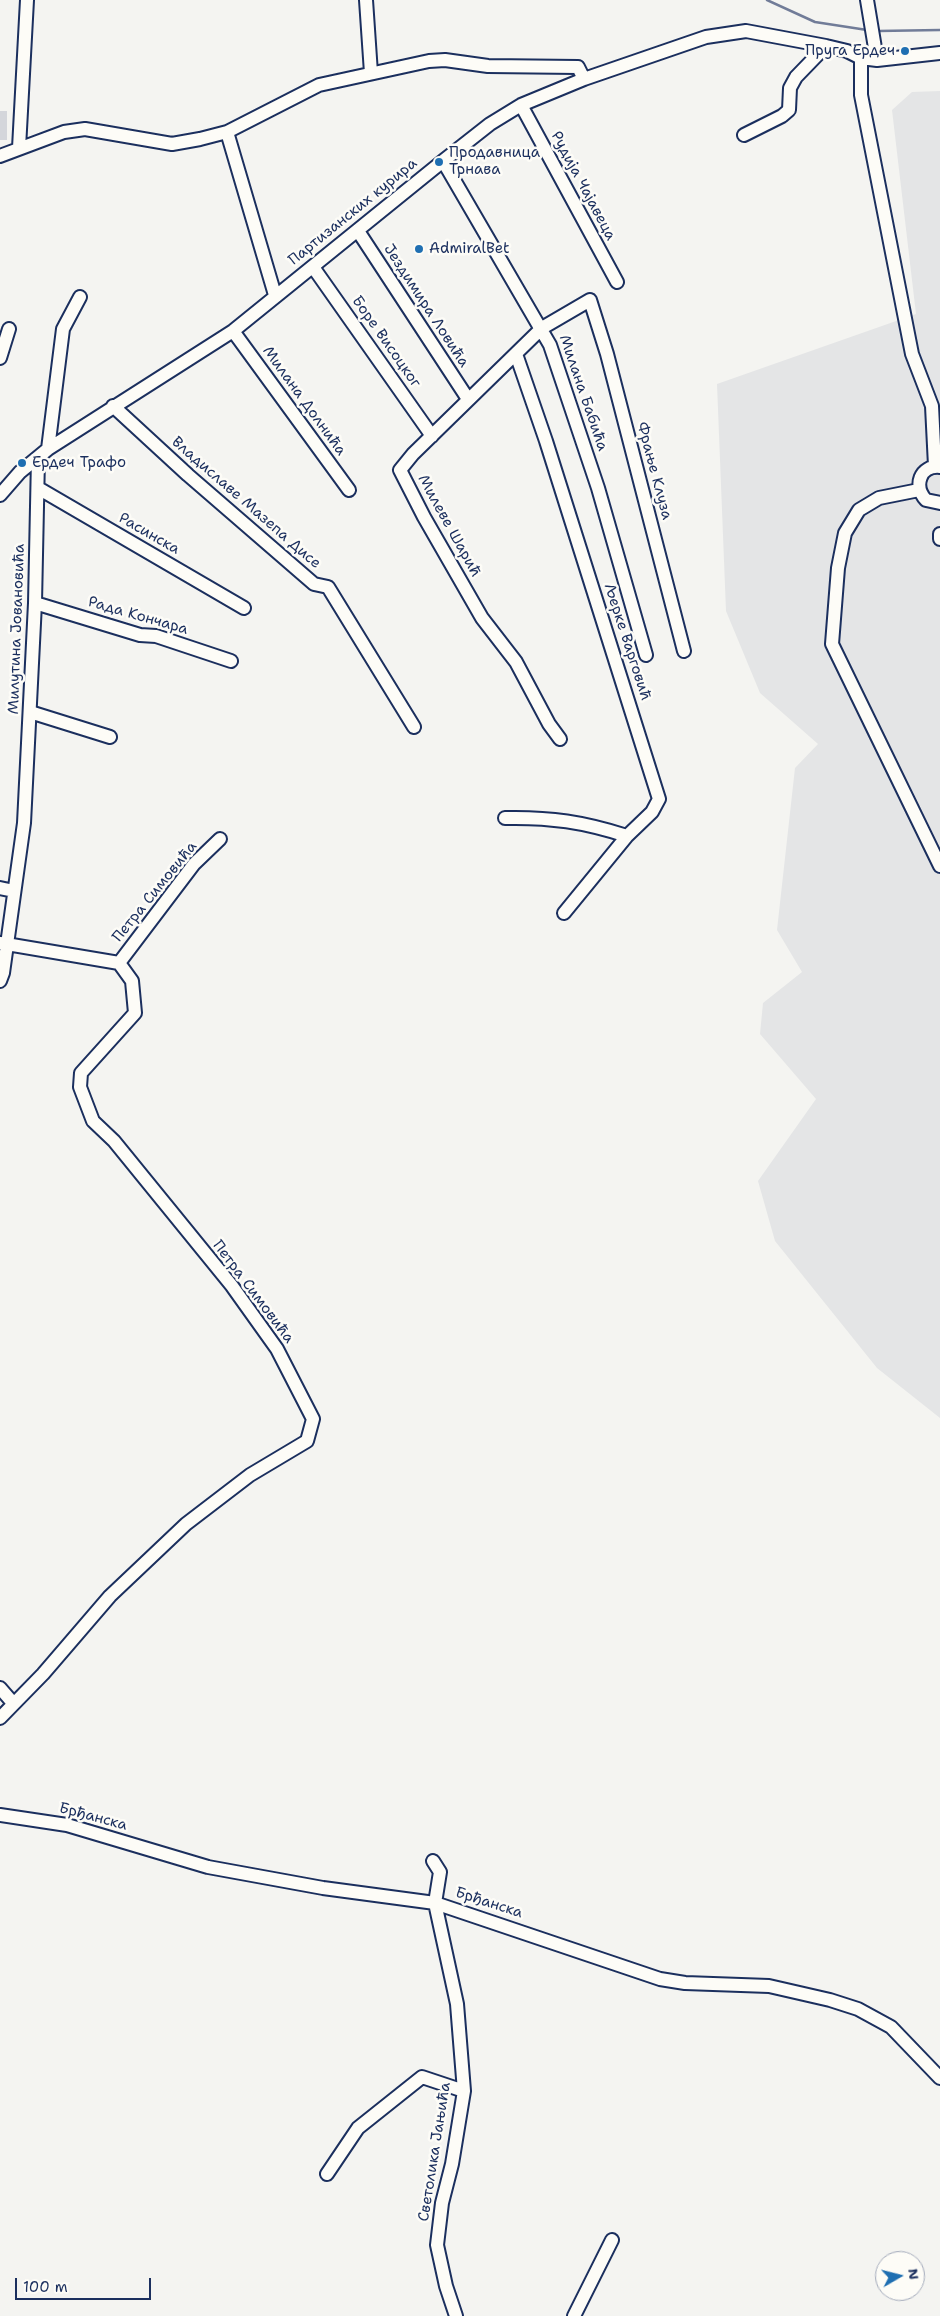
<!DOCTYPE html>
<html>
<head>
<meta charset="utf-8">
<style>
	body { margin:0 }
	#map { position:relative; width:940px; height:2316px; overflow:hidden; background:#f4f4f1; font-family:"Shantell Sans",sans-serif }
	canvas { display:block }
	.north { position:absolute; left:875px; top:2251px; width:50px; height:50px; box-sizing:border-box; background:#fdfcf7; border:1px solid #a3aaba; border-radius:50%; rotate:82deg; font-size:14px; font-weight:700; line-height:20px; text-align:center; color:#1b2f5e }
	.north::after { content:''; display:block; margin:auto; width:18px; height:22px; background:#1f6fb2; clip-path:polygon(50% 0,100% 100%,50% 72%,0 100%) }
	.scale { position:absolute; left:15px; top:2278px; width:136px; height:22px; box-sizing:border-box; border:2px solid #1b2f5e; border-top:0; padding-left:6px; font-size:15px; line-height:18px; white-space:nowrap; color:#1b2f5e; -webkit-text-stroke:4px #fdfcf7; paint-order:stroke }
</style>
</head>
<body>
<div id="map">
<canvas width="940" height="2316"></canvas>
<div class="north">N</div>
<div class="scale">100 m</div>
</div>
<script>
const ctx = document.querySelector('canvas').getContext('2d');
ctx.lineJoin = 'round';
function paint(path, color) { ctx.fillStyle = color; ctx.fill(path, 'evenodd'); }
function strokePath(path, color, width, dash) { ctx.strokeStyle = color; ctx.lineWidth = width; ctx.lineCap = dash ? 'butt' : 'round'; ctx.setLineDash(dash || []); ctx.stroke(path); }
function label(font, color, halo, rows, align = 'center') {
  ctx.font = font + ' "Shantell Sans",sans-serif'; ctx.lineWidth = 5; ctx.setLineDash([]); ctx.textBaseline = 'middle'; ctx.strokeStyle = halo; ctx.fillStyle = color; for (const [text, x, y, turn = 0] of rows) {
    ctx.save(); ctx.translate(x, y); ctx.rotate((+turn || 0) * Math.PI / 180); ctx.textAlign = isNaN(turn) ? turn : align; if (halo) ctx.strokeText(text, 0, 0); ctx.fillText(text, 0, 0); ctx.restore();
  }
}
const built = new Path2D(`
	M940 91V1418L877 1368 775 1241 758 1181 816 1099 760 1034 763 1003 802 972 777 930 795 768 818 744 760 693 726 611 717 384 916 314 892 110 912 92Z`);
const green = new Path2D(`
	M0 111H7V140H0Z`);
const stream = new Path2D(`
	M767 0 815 22 867 30
	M878 31 940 30`);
const minor = new Path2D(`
	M366 0 371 73
	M867 0 877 60
	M861 58V95L912 354 932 406 935 466
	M521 105 617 282
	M227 132 275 295
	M744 135 782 116 789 110 790 88 796 77 826 46
	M19 148 27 0
	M0 156 64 132 85 129 172 144 200 139 227 132 319 85 429 61 445 60 488 66 578 67 584 79
	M443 161 550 345 598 488 646 655
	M358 231 468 399
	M313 267 432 436
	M233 331 349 490
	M516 354 546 441 659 799 652 812 627 836 564 913
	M0 358 9 329
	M113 406 188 475 314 584 328 587 414 727
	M48 449 63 329 80 297
	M940 467C920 465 913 486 926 500L940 503
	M38 488 244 608
	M919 490 879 498 859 510 845 533 838 568 832 644 940 866
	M0 495 20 472 48 449 233 331 443 161 490 124 521 105 584 79 706 37 746 31 826 46 847 51 861 58 877 60 940 53
	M940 534V539
	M35 603 140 635 156 636 231 661
	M30 712 110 737
	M560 739 549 724 516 662 482 618 424 517 400 470 413 454 542 328 590 300 607 354 684 651
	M505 818C550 817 584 822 627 836
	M0 888 14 891
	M0 943 119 963
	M0 981 3 973 24 823 35 603 38 458
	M0 1688 13 1703
	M0 1718 43 1674 110 1596 186 1524 250 1475 307 1441 313 1419 277 1349 232 1286 114 1141 93 1121 80 1087 81 1073 135 1013 132 981 119 963 194 864 220 839
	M0 1815 67 1825 208 1867 323 1888 435 1903 660 1979 685 1983 769 1986 830 2000 858 2009 891 2027 940 2078
	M433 1861 440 1872 435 1903 457 2004 464 2091 452 2164 442 2203 437 2245 446 2286 456 2316
	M327 2174 358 2128 422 2077 464 2091
	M574 2316 612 2240`);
const markers = [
	[905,51,5,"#1f6fb2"],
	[439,162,5,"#1f6fb2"],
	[419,249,5,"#1f6fb2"],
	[22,463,5,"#1f6fb2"]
];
const poiNames = [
	["Пруга Ердеч",895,51,"right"],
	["Продавница",449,153],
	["Трнава",449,170],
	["AdmiralBet",429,249],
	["Ердеч Трафо",32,463]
];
const streetNames = [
	["Рудија Чајавеца",583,186,62],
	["Партизанских курира",353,212,-39],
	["Јездимира Ловића",426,306,57],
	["Боре Висоцког",386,342,55],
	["Милана Бабића",583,393,71],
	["Милана Долнића",304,401,54],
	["Фрање Клуза",654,471,75],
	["Владиславе Мазепа Дисе",246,503,41],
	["Милеве Шарић",449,526,61],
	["Расинска",149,534,30],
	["Рада Кончара",138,616,16],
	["Милутина Јовановића",17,629,-88],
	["Љерке Варговић",627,642,72],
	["Петра Симовића",155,892,-51],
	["Петра Симовића",253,1292,53],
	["Брђанска",93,1817,15],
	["Брђанска",489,1903,18],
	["Светолика Јањића",435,2152,-81]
];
paint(built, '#e4e5e6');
paint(green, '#d4d6db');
strokePath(stream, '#717c98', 2.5);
strokePath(minor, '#1b2f5e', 16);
strokePath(minor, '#fdfcf7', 12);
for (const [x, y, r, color] of markers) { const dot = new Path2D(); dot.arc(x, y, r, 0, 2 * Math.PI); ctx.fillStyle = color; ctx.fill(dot); strokePath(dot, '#fdfcf7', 2); }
label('15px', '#1b2f5e', '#fdfcf7', poiNames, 'left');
label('15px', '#1b2f5e', '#fdfcf7', streetNames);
</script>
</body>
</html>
